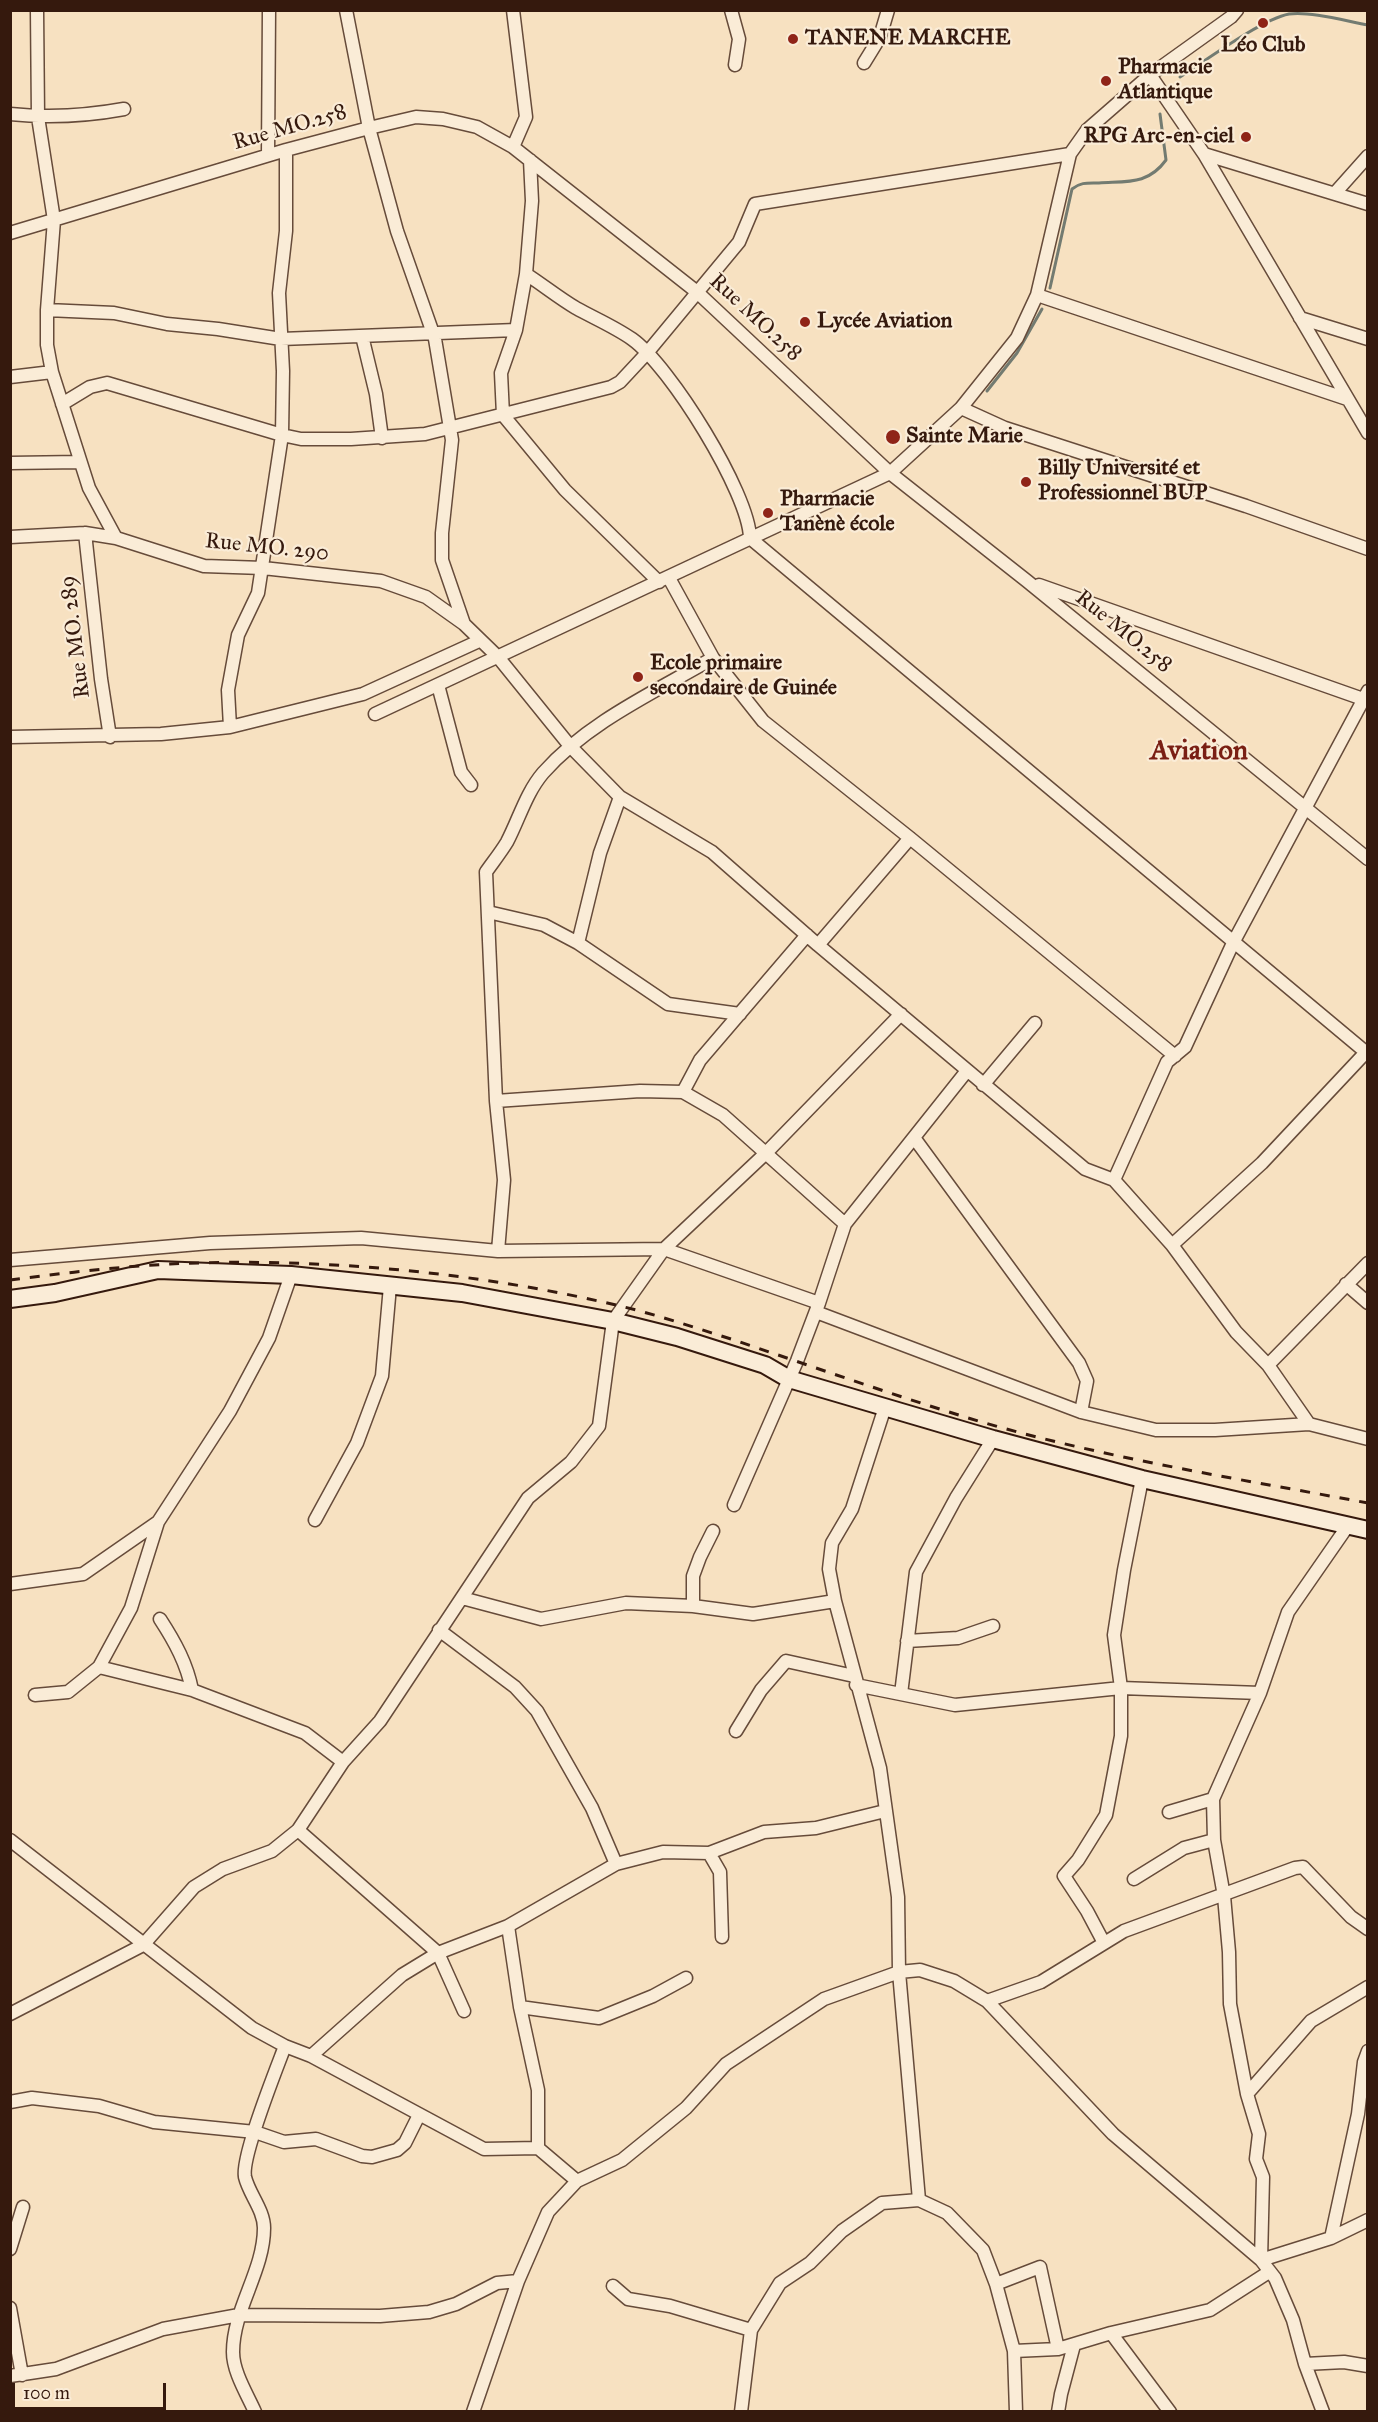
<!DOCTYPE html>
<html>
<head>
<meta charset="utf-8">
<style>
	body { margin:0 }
	#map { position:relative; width:1378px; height:2422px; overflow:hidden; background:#f7e1c1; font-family:"IM FELL Great Primer",serif }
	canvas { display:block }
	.frame { position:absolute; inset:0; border:12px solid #35190d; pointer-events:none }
	.scale { position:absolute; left:12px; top:2383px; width:154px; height:27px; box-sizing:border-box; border:3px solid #35190d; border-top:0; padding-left:8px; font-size:18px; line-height:21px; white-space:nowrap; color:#35190d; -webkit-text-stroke:4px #faecd7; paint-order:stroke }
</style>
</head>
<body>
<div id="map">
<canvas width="1378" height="2422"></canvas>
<div class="frame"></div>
<div class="scale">100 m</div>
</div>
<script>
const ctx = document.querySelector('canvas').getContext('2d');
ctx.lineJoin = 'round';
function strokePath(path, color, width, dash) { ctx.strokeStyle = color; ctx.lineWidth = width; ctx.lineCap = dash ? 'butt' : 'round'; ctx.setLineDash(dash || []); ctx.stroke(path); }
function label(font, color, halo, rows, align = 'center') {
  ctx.font = font + ' "IM FELL Great Primer",serif'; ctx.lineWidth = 4.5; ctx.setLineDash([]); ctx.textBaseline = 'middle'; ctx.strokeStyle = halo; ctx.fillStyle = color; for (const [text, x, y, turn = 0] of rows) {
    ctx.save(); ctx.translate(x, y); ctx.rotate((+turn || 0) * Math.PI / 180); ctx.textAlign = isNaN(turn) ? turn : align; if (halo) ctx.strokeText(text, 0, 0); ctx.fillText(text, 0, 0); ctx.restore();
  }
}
const stream = new Path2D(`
	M1180 77C1205 61 1262 19 1289 14 1310 11 1346 21 1368 25
	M1050 288 1072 189C1081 182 1087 183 1099 183 1127 181 1148 185 1166 160L1160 114
	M987 391 1017 353 1042 309`);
const street = new Path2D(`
	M37 10 38 117 54 220 47 310V345L52 372 89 488 116 538
	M346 10 369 128 397 231 435 339 452 440 442 533V560L464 624
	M513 10 526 117 513 147
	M731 10 739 39 735 65
	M864 63 880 37 888 10
	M1150 75 1204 154 1368 433
	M10 114C50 118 86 116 124 109
	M1204 154 1368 204
	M268 155 269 10
	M530 160 532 201 526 274 516 330 501 373 503 415 565 490 659 582
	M1335 193 1368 156
	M10 233 286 150 369 128 416 117 443 119 477 127 513 147 697 292 890 473 1027 581 1368 859
	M526 274C543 285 559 298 576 308 594 318 615 327 632 339 670 366 749 493 750 538L1368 1054
	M1037 295 1347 399
	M47 310 114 313 167 324 218 329 281 339 516 330
	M1300 318 1368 339
	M362 336 376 394 382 438
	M10 377 52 372
	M62 404 90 387 107 383 282 435 301 439H351L425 434 611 387 620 382 647 353 739 242 755 204 1070 154
	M961 408 1005 428 1246 506 1368 549
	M10 463 80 462
	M85 533 101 679 110 737
	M10 537 85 533 116 538 204 566 263 568 381 581 426 597 464 624 498 657 570 746 620 797 712 852 818 945 1085 1169 1114 1180 1172 1245 1236 1332 1268 1365 1309 1424
	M669 578 713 658 763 721 910 838 1175 1056
	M1039 585 1363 699
	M438 685 461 772 471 785
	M375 714 890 473 961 408 1017 338 1037 295 1070 154 1087 130 1150 75 1231 17 1237 10
	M230 727 228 690 238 635 258 593 282 435 283 371 279 293 286 231V150
	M10 737 161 734 230 727 363 694 479 641
	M488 912 544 925 578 943 668 1004 740 1014
	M578 943 600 853 620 797
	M818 945 910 838
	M983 1085 1035 1023
	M683 1092 700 1060 807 935
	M496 1101 640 1091 683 1092 723 1115 845 1224
	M915 1139 1079 1363 1087 1381 1081 1412
	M1114 1180 1167 1062 1185 1047 1233 943 1368 691
	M1172 1245 1262 1163 1368 1050
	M498 1251 504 1180 496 1101 486 872C493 862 501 852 507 842 519 819 526 793 543 773 588 722 655 692 713 658
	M10 1260 210 1243 361 1238 498 1251 664 1249 819 1303
	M1346 1284 1368 1303
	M816 1312 1081 1412 1156 1430H1215L1309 1424 1368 1439
	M1268 1365 1368 1263
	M885 1407 852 1509 832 1543 829 1569 835 1601 880 1768 898 1897 899 1972 919 2200
	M734 1505 797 1361 819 1303 845 1224 966 1072
	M315 1520 357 1443 382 1376 390 1286
	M1347 1527 1288 1612 1260 1693 1213 1799 1214 1840 1224 1896 1229 1952 1230 2004 1247 2094 1259 2134 1256 2159 1263 2177 1261 2260 1331 2238 1368 2220
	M10 1584 83 1574 158 1522 230 1411 269 1338 291 1275
	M462 1598 541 1619 626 1603 693 1606 753 1614 835 1601
	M693 1606V1576L700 1557 713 1531
	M160 1619C175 1642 187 1664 192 1690
	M439 1630 515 1687 537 1711 592 1808 616 1864
	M907 1641 958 1638 993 1626
	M99 1667 192 1690 305 1733 343 1762
	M856 1685 955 1705 1121 1688 1260 1693
	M901 1694 916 1572 956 1498 993 1439
	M35 1695 68 1692 99 1667 131 1608 158 1522
	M736 1731 761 1690 786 1661 854 1676
	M1169 1812 1213 1799
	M298 1830 438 1953 464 2011
	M10 1840 252 2028 285 2046 311 2056 484 2149 538 2148 577 2181
	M709 1853 720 1872 722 1937
	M1134 1879 1184 1848 1214 1840
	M508 1926 520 2007 538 2090V2148
	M1104 1943 1087 1911 1064 1876 1078 1860 1106 1815 1121 1736V1688L1114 1635 1124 1570 1142 1479
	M987 2001 1041 1982 1124 1931 1295 1868 1303 1867 1351 1917 1368 1929
	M520 2007 599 2018 653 1996 686 1978
	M10 2014 143 1945 194 1887 223 1869 272 1851 298 1830 343 1762 380 1721 528 1498 571 1462 599 1426 613 1321 664 1249 766 1153 901 1014
	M311 2056 402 1975 438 1953 508 1926 616 1864 663 1852 709 1853 764 1832 816 1828 885 1811
	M1247 2094 1311 2021 1368 1987
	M10 2102 32 2098 99 2106 154 2122 255 2132 284 2142 316 2139 362 2156 372 2157 397 2150 405 2143 419 2115
	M1331 2238 1358 2114 1364 2062 1368 2051
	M10 2249 23 2207
	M996 2284 1040 2267 1058 2349
	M613 2286 628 2299 670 2306 751 2330
	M10 2308 22 2375
	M1111 2333 1170 2412
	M1305 2364 1344 2362 1368 2366
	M10 2376 56 2369 163 2329 239 2315 380 2316 429 2312 456 2304 497 2283 518 2281
	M255 2412C247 2394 233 2372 233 2352 233 2309 264 2271 264 2228 264 2210 249 2194 245 2177 241 2157 276 2070 285 2046
	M473 2412 518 2281 548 2212 577 2181 622 2160 686 2108 726 2064 824 1999 899 1972 920 1970 954 1981 987 2001 1113 2134 1261 2260 1275 2278 1293 2320 1305 2364 1323 2412
	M741 2412 751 2330 780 2283 810 2263 842 2231 882 2203 919 2200 947 2213 983 2250 996 2284 1014 2351
	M1016 2412 1014 2351 1058 2349 1111 2333 1210 2310 1269 2272
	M1058 2412 1061 2394 1074 2345`);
const secondary = new Path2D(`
	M10 1299 55 1293 158 1270 291 1275 462 1293 613 1321 677 1337 765 1365 789 1379 993 1439 1142 1479 1368 1530`);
const rail = new Path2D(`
	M10 1280C63 1273 117 1267 170 1264 316 1257 478 1272 620 1306 658 1315 696 1328 734 1340 817 1368 901 1398 985 1423 1110 1459 1240 1479 1368 1503`);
const markers = [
	[1263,23,6,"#8f2418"],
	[793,39,6,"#8f2418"],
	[1106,81,6,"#8f2418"],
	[1246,137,6,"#8f2418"],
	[805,322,6,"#8f2418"],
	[893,437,8,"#8f2418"],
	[1026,482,6,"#8f2418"],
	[768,513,6,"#8f2418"],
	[638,677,6,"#8f2418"]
];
const poiNames = [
	["TANENE MARCHE",805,39],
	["Léo Club",1263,46,"center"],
	["Pharmacie",1118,68],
	["Atlantique",1118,93],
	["RPG Arc-en-ciel",1234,137,"right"],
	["Lycée Aviation",817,322],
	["Sainte Marie",906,437],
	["Billy Université et",1038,469],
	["Professionnel BUP",1038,494],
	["Pharmacie",780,500],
	["Tanènè école",780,525],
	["Ecole primaire",650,664],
	["secondaire de Guinée",650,689]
];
const streetNames = [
	["Rue MO.258",290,128,-16],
	["Rue MO.258",755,318,43],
	["Rue MO. 290",267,548,6],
	["Rue MO.258",1123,632,39],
	["Rue MO. 289",76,637,-97]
];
const districtNames = [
	["Aviation",1199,752]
];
strokePath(stream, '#737b71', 3);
strokePath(street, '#664b3a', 15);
strokePath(secondary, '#35190d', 20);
strokePath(street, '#faecd7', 12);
strokePath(secondary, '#faecd7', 16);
strokePath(rail, '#35190d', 3, [10, 10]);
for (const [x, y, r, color] of markers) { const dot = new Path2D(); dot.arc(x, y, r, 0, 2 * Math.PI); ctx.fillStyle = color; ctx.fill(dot); strokePath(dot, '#faecd7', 2); }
label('bold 22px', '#35190d', '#faecd7', poiNames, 'left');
label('22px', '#35190d', '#faecd7', streetNames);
label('bold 28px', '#7a1f14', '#faecd7', districtNames);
</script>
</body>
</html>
